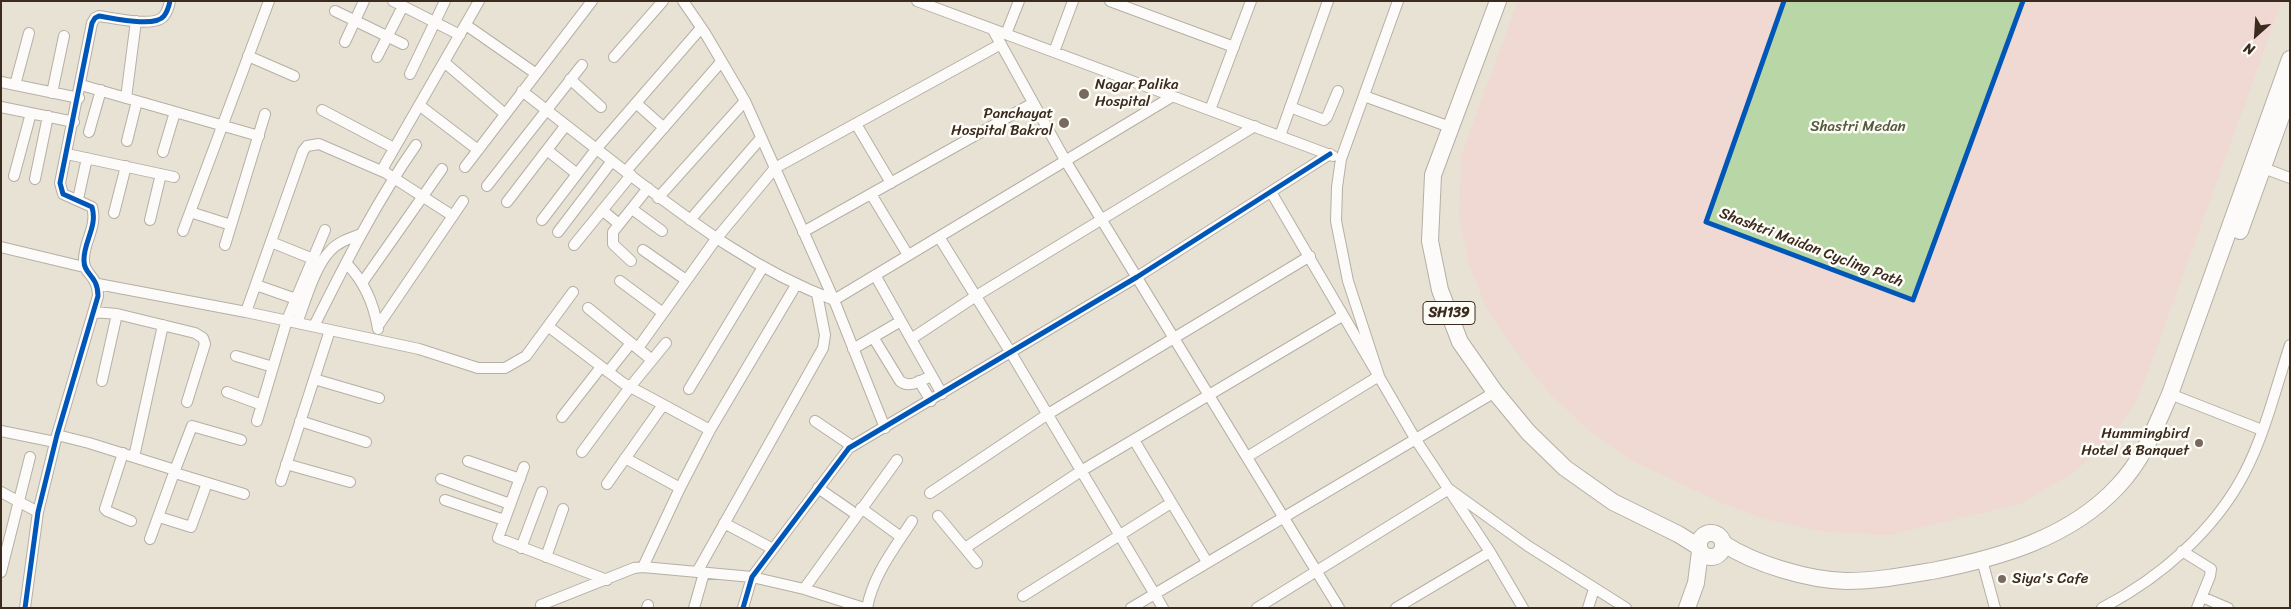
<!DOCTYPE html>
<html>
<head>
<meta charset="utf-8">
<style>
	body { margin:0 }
	#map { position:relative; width:2291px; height:609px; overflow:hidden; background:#e8e2d4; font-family:Sriracha,sans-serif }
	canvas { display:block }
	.frame { position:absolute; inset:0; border:2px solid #3b2a1e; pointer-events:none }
	.north { position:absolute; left:2231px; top:10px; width:50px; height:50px; -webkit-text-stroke:4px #fdfcf7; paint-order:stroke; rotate:206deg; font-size:14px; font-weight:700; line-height:20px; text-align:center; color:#3b2a1e }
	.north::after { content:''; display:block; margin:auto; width:18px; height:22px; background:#3b2a1e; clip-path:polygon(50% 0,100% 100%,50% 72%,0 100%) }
</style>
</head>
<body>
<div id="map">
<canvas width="2291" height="609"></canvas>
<div class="frame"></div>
<div class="north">N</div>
</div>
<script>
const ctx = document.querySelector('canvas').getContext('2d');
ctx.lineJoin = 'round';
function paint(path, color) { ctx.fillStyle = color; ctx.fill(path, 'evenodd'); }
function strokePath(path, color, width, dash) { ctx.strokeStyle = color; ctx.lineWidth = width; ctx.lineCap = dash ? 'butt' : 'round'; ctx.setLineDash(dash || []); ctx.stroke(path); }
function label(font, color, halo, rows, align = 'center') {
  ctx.font = font + ' Sriracha,sans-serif'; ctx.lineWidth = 5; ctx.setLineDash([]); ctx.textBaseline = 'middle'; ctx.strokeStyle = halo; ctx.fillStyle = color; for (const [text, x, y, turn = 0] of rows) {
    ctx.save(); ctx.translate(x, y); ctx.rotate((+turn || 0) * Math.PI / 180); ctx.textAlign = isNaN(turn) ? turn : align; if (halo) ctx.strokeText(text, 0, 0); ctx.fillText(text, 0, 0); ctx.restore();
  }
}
const built = new Path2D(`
	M1518 1H2282L2153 358 2136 402 2105 445 2070 475 2020 504 1889 535 1825 532 1769 520 1721 503 1631 460 1586 428 1551 395 1520 357 1487 310 1468 261 1459 215 1462 153Z`);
const green = new Path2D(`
	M1784 1H2023L1913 300 1706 222Z`);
const street = new Path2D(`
	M393 1 460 35
	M683 1 705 33 745 101 834 300 885 428
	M917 1 1333 156
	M1110 1 1234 47
	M335 11 403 44
	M466 25 535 73
	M993 30 1065 160 1339 608
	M1006 34 1019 1
	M345 42 364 1
	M1054 52 1073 1
	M248 56 294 76
	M377 57 403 6
	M614 57 663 1
	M444 62 505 114
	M410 74 445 1
	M570 79 601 107
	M1 82 79 98
	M15 85 29 33
	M81 85 259 136
	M522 91C558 119 594 147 630 175 696 225 755 270 834 300
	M52 93 64 36
	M1364 96 1450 127
	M126 98 136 21
	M636 103 664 128
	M419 105 478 150
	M1 107 74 122
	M1290 107 1324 120 1327 117 1338 91
	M322 110 394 148
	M1210 110 1251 1
	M856 124 891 183
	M89 132 101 90
	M1280 136 1328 1
	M127 141 137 101
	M547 150 577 174
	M163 152 175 112
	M67 154 174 177
	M2258 166 2290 178
	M465 167 592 1
	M626 171 721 62
	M14 176 31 113
	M35 179 48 116
	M487 186 582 65
	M1271 192 1416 440 1490 552 1523 608
	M871 194 908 255
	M658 198 745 101
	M78 199 87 158
	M507 202 566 125
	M632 209 662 231
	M602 210 619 224
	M190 212 231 225
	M114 213 126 166
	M453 216 386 173 383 168 479 1
	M150 220 161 174
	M542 220 597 148 701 28
	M690 220 761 138
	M183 231 269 1
	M558 232 612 161
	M803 232 1033 103
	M939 237 1011 353 1163 608
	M271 242 313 259
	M225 245 265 114
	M574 245 631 175
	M1 247 84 267
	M643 250 686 280
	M631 261 613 244V232L648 188
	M346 263C364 281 374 304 378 329
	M875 275 942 394
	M620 281 663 313
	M362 283 442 169
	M98 284 246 312 419 349 478 368H505L526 356 573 292
	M256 285 296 299
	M834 300 1173 96
	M588 308 652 360
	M94 312 117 314 195 333 203 338 205 344 187 402
	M246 312 303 151 307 146 319 144 386 173
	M297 323C305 302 315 266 330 251 338 242 350 238 361 234
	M314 326C345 264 376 202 416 145
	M378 326 463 201
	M549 327 623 383 710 430
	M873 337 900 381C910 389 921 380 932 376
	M911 339 976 296 1255 126
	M638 348 716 239 775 168 1001 44
	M853 349 901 321
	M236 356 273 367
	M608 372 631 343
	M314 379 379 398
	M102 381 117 314
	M919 381 931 401
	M689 389 763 267
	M227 392 262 405
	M2170 394 2262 430
	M562 417 601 367
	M257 421 287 320 325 230
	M300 421 366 442
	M815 421 852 446
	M1 431 55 442
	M57 435 89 443 175 470 150 539
	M1134 440 1207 562
	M582 452 630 387 666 343
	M123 453 105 509 107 511 131 521
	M134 457 163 325
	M1247 457 1379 376 1348 281 1336 221 1337 187 1341 159 1398 1
	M625 458 680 488
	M468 461 520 479
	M286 464 350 482
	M524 467 498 538 607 580
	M175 470 192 426 241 440
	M175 473 244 494
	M441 479 510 504
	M281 481 330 330
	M607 484 663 405
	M818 488 857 515
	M1 492 38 512
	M930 493 1048 414 1310 256
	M445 500 504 520
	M861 508 901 537
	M938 516 977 563
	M159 517 191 527 207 483
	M724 523 773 549
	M521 548 542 492
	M965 548 1081 471 1342 316
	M2182 551 2211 569 2210 576 2197 608
	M546 557 563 509
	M1982 560 1995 608
	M643 567 680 488 710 430 796 285
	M1 572 30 457
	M697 572 823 348 825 335 817 294
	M804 589 897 460
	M1023 596 1171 503
	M2202 597 2228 608
	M541 605 634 568 643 567 752 577 804 589 864 608
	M25 608 38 512 57 435 98 296C98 275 84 275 84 261 83 242 98 227 92 207L63 194 60 183 92 23 95 18 99 16C113 18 155 28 164 16 167 12 169 6 170 1
	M647 608 648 605
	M694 608 704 573
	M743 608 752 577 849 448 1137 277 1330 154
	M867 608C873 575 894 549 912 521
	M1131 608 1495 392
	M1257 608 1449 489 1528 546 1626 608
	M1396 608 1490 552
	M1588 608 1594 589
	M2102 608C2160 578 2214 531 2244 474 2265 434 2276 387 2290 345`);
const primary = new Path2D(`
	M1498 1 1433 175 1430 241 1440 290 1460 342 1495 392 1528 432 1565 468 1613 502 1678 534 1699 547
	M2240 231 2290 92
	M1699 545a12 12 0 1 1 24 0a12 12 0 1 1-24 0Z
	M1724 544C1755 564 1808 580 1846 581 1875 581 1903 576 1932 571 1999 558 2070 538 2118 486 2143 460 2156 426 2170 394L2290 59
	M1687 608 1696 583 1700 551`);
const cycleway = new Path2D(`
	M1784 1 1706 222 1913 300 2023 1
	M25 608 38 512 57 435 98 296C98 275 84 275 84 261 83 242 98 227 92 207L63 194 60 183 92 23 95 18 99 16C113 18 155 28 164 16 167 12 169 6 170 1
	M743 608 752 577 849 448 1137 277 1330 154`);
const markers = [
	[1084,94,6,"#786a5e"],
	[1064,123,6,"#786a5e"],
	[2199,443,5,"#786a5e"],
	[2002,579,5,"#786a5e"]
];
const shields = [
	[1449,313,52]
];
const shieldNames = [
	["SH139",1449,313]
];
const poiNames = [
	["Nagar Palika",1095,85],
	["Hospital",1095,102],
	["Panchayat",1053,114,"right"],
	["Hospital Bakrol",1053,131,"right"],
	["Hummingbird",2189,434,"right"],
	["Hotel & Banquet",2189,451,"right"],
	["Siya's Cafe",2012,579]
];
const parkNames = [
	["Shastri Medan",1858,127]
];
const streetNames = [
	["Shashtri Maidan Cycling Path",1811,248,21]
];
paint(built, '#f0d8d3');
paint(green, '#b8d6a6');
strokePath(street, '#b5afa6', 12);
strokePath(primary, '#b5afa6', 18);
strokePath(street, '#fcfbf9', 10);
strokePath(primary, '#fcfbf9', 16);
strokePath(cycleway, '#0057b8', 5);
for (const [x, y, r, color] of markers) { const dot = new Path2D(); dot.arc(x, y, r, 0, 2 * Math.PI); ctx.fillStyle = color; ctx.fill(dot); strokePath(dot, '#fdfcf7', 2); }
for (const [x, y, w] of shields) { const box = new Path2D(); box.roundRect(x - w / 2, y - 11.5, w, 23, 4); ctx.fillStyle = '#fdfcf7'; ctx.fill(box); strokePath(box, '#3b2a1e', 1); }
label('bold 14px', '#3b2a1e', null, shieldNames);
label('15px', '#3b2a1e', '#fdfcf7', poiNames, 'left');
label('15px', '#545b3c', '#fdfcf7', parkNames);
label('15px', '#3b2a1e', '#fdfcf7', streetNames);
</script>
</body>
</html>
